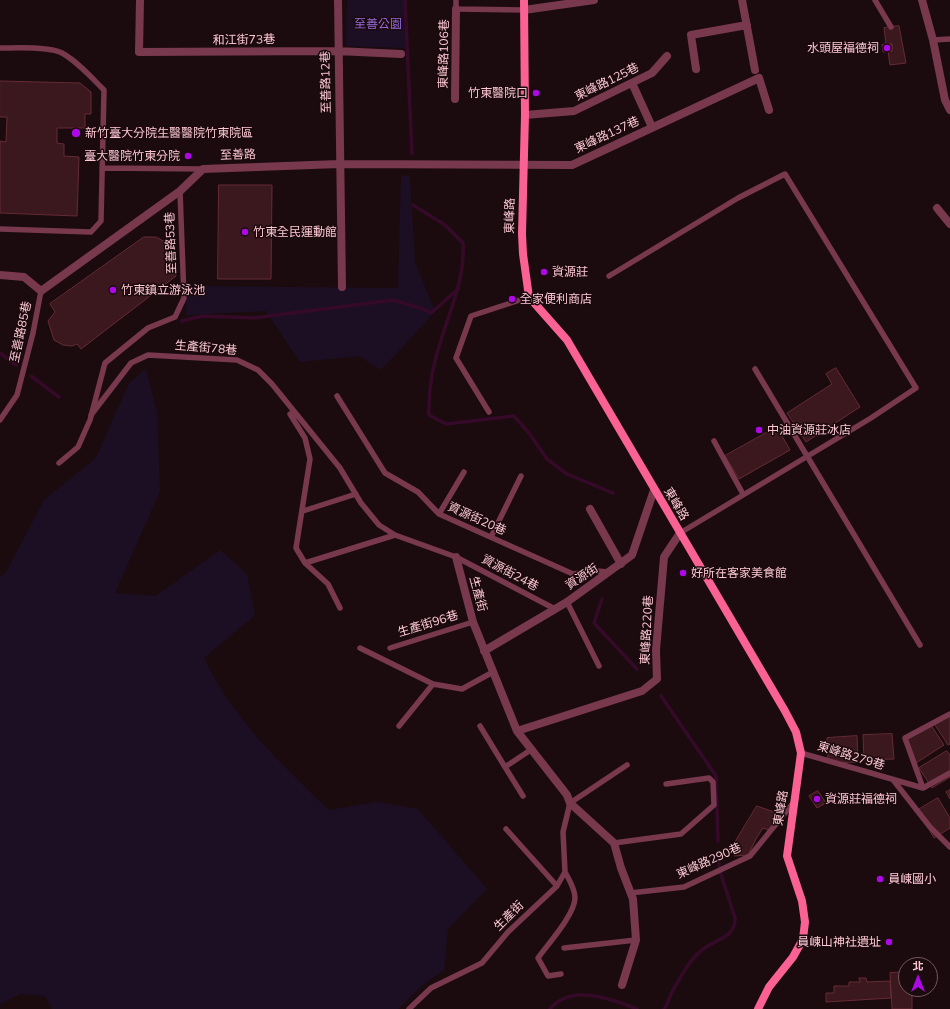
<!DOCTYPE html>
<html>
<head>
<meta charset="utf-8">
<style>
	body { margin:0 }
	#map { position:relative; width:950px; height:1009px; overflow:hidden; background:#1b0b0e; font-family:Mulish,"Noto Sans TC",sans-serif }
	canvas { display:block }
	.north { position:absolute; left:898px; top:957px; width:40px; height:40px; box-sizing:border-box; background:#1b0b0e; border:1px solid #75565d; border-radius:50%; rotate:0deg; font-size:11px; font-weight:700; line-height:16px; text-align:center; color:#fdc7d4 }
	.north::after { content:''; display:block; margin:auto; width:14px; height:18px; background:#ad08e8; clip-path:polygon(50% 0,100% 100%,50% 72%,0 100%) }
</style>
</head>
<body>
<div id="map">
<canvas width="950" height="1009"></canvas>
<div class="north">北</div>
</div>
<script>
const ctx = document.querySelector('canvas').getContext('2d');
ctx.lineJoin = 'round';
function paint(path, color) { ctx.fillStyle = color; ctx.fill(path, 'evenodd'); }
function strokePath(path, color, width, dash) { ctx.strokeStyle = color; ctx.lineWidth = width; ctx.lineCap = dash ? 'butt' : 'round'; ctx.setLineDash(dash || []); ctx.stroke(path); }
function label(font, color, halo, rows, align = 'center') {
  ctx.font = font + ' Mulish,"Noto Sans TC",sans-serif'; ctx.lineWidth = 3; ctx.setLineDash([]); ctx.textBaseline = 'middle'; ctx.strokeStyle = halo; ctx.fillStyle = color; for (const [text, x, y, turn = 0] of rows) {
    ctx.save(); ctx.translate(x, y); ctx.rotate((+turn || 0) * Math.PI / 180); ctx.textAlign = isNaN(turn) ? turn : align; if (halo) ctx.strokeText(text, 0, 0); ctx.fillText(text, 0, 0); ctx.restore();
  }
}
const green = new Path2D(`
	M347 0H407L405 48 346 46Z
	M401 176H410L415 262 435 312 381 370 359 356 300 362 266 311 186 315 187 286 398 288Z
	M146 369 157 412 160 491 115 593 156 596 220 550 247 574 255 615 204 658C232 718 282 765 329 810L378 802 418 809 487 889 448 929 444 970 424 984 398 1009H52L45 996 20 994 0 1004V576L5 574 44 500 96 458 129 383Z`);
const stream = new Path2D(`
	M405 0 412 154
	M413 205 445 225 463 243C465 277 452 305 442 337 433 363 428 388 429 415L446 424 514 416 529 433 547 459 567 474 613 493
	M182 321 202 316 254 318 393 300 423 309 431 313 458 289
	M0 353 16 365
	M31 376 59 397
	M602 599 594 623 637 669
	M661 696 716 776 718 841
	M550 1009C571 983 612 999 637 1009
	M664 1009C668 1004 669 998 672 992 680 978 689 960 702 950 715 939 736 938 735 918L719 868V860`);
const building = new Path2D(`
	M899 26 906 63 890 65 888 51H892V44H886L884 28Z
	M886 44H892V51L883 52 882 45Z
	M0 81 80 83 91 92V114H85V128H57V143L64 144V156L79 157 77 216 0 213V141L6 142 7 117H0Z
	M219 185H272L271 279H218Z
	M144 237H156L167 243 175 257 176 276 81 349 77 344 72 346 63 345 54 340 48 321 55 312 50 304Z
	M836 368 860 407 806 442 787 413 832 384 826 374Z
	M777 427 790 450 739 479 725 456Z
	M950 716V744L948 745 935 725Z
	M931 725 944 745 916 763 904 742Z
	M892 734 894 759 864 760 863 735Z
	M857 736 858 762 828 763 827 738Z
	M947 751 950 755V777L932 788 919 768Z
	M950 790V799L946 792Z
	M818 791 826 803 817 808 809 796Z
	M938 798 950 818V828L934 838 918 810Z
	M757 806 777 813 771 831 763 828 756 839 748 855 734 856 735 842Z
	M906 972V989H912V1009H892L890 973Z
	M859 978H866L867 982 890 981 891 998 826 1002V993H834V986H849V982H860Z`);
const lane = new Path2D(`
	M456 0V9L524 10
	M875 0 891 27
	M933 40 950 39
	M0 48C15 48 49 46 62 53 78 62 91 77 104 90L101 221 91 232 0 229
	M102 168 203 169
	M609 276 738 198 785 174 916 388 871 418 680 533
	M755 369 920 645
	M337 396 385 473 418 492 439 514 573 574 596 571 609 572
	M489 412 456 358 471 316 529 297
	M290 414 305 438 310 459 296 548 305 563 395 535
	M91 415 131 363 148 355 237 360 258 370 272 384 340 468 361 503 379 525 395 535 456 557 555 609
	M0 420 17 395 33 333 41 291
	M714 441 743 494
	M59 463 78 447 90 420 105 363 148 328 175 317 184 298 180 191
	M303 511 356 494
	M439 514 464 472
	M491 537 521 476
	M305 563 328 584 340 608
	M567 602 599 666
	M360 648 433 684 462 689 493 672
	M390 648 473 622
	M399 726 433 684
	M480 726 505 767
	M801 753 923 788 950 773
	M894 781 930 827 950 847
	M923 788 905 738 950 714
	M523 796 505 767 532 749
	M506 829 557 886
	M614 843 681 834 714 805 713 782 709 778 666 784
	M630 893 684 887 750 856 794 802
	M564 948 636 940
	M561 974 548 976 538 958C548 944 575 914 575 898 575 888 569 880 565 872
	M409 1009 431 988 482 963 508 932 557 886 565 872 563 832 570 803 627 765`);
const street = new Path2D(`
	M140 0 139 52 337 51 401 54
	M338 0 342 287
	M742 0 755 70
	M922 0 933 40 945 100 950 110
	M524 10 594 0
	M696 69 691 35 747 25
	M632 83 652 127
	M455 99 456 9
	M525 115 574 111 652 73 667 56
	M937 208 950 224
	M0 275 24 277 41 291 180 191 203 169 339 164 572 165 759 78 769 110
	M590 509 621 564
	M456 557 473 622 517 731 567 795 570 803 614 843 621 868 633 899 636 940 622 985
	M484 651 567 602 632 555 654 490
	M517 731 642 691 657 679 656 650 664 557 680 533`);
const secondary = new Path2D(`
	M524 0 525 115 522 234 523 254 529 297 567 340 785 711 796 732 801 753 787 856 802 901 805 922 803 939 793 957 769 987 758 1009`);
const markers = [
	[887,48,4,"#ad08e8"],
	[536,93,4,"#ad08e8"],
	[76,133,5,"#ad08e8"],
	[188,156,4,"#ad08e8"],
	[245,232,4,"#ad08e8"],
	[544,272,4,"#ad08e8"],
	[113,290,4,"#ad08e8"],
	[512,299,4,"#ad08e8"],
	[759,430,4,"#ad08e8"],
	[683,573,4,"#ad08e8"],
	[817,799,4,"#ad08e8"],
	[880,879,4,"#ad08e8"],
	[889,942,4,"#ad08e8"]
];
const parkNames = [
	["至善公園",378,24]
];
const streetNames = [
	["和江街73巷",244,40,-1],
	["東峰路106巷",444,54,-89],
	["至善路12巷",326,82,-91],
	["東峰路125巷",607,82,-26],
	["東峰路137巷",607,135,-25],
	["至善路",238,155,-2],
	["東峰路",510,216,-89],
	["至善路53巷",171,243,-92],
	["至善路85巷",21,332,-78],
	["生產街78巷",206,348,5],
	["東峰路",676,504,59],
	["資源街20巷",477,519,24],
	["資源街24巷",510,573,28],
	["資源街",582,577,-34],
	["生產街",478,594,75],
	["生產街96巷",428,624,-17],
	["東峰路220巷",647,630,-87],
	["東峰路279巷",851,756,17],
	["東峰路",781,808,-81],
	["東峰路290巷",709,861,-24],
	["生產街",509,916,-45]
];
const poiNames = [
	["水頭屋福德祠",879,48,"right"],
	["竹東醫院口",528,93,"right"],
	["新竹臺大分院生醫醫院竹東院區",85,133],
	["臺大醫院竹東分院",180,156,"right"],
	["竹東全民運動館",253,232],
	["資源莊",552,272],
	["竹東鎮立游泳池",121,290],
	["全家便利商店",520,299],
	["中油資源莊冰店",767,430],
	["好所在客家美食館",691,573],
	["資源莊福德祠",825,799],
	["員崠國小",888,879],
	["員崠山神社遺址",881,942,"right"]
];
paint(green, '#1c0f24');
strokePath(stream, '#350a29', 3.5);
paint(building, '#3b181e');
strokePath(building, '#662b35', 1);
strokePath(lane, '#78384d', 5.5);
strokePath(street, '#78384d', 8);
strokePath(secondary, '#fa6195', 8);
for (const [x, y, r, color] of markers) { const dot = new Path2D(); dot.arc(x, y, r, 0, 2 * Math.PI); ctx.fillStyle = color; ctx.fill(dot); strokePath(dot, '#1b0b0e', 1.5); }
label('12px', '#9568dd', '#1b0b0e', parkNames);
label('12px', '#fdc7d4', '#1b0b0e', streetNames);
label('12px', '#fdc7d4', '#1b0b0e', poiNames, 'left');
</script>
</body>
</html>
